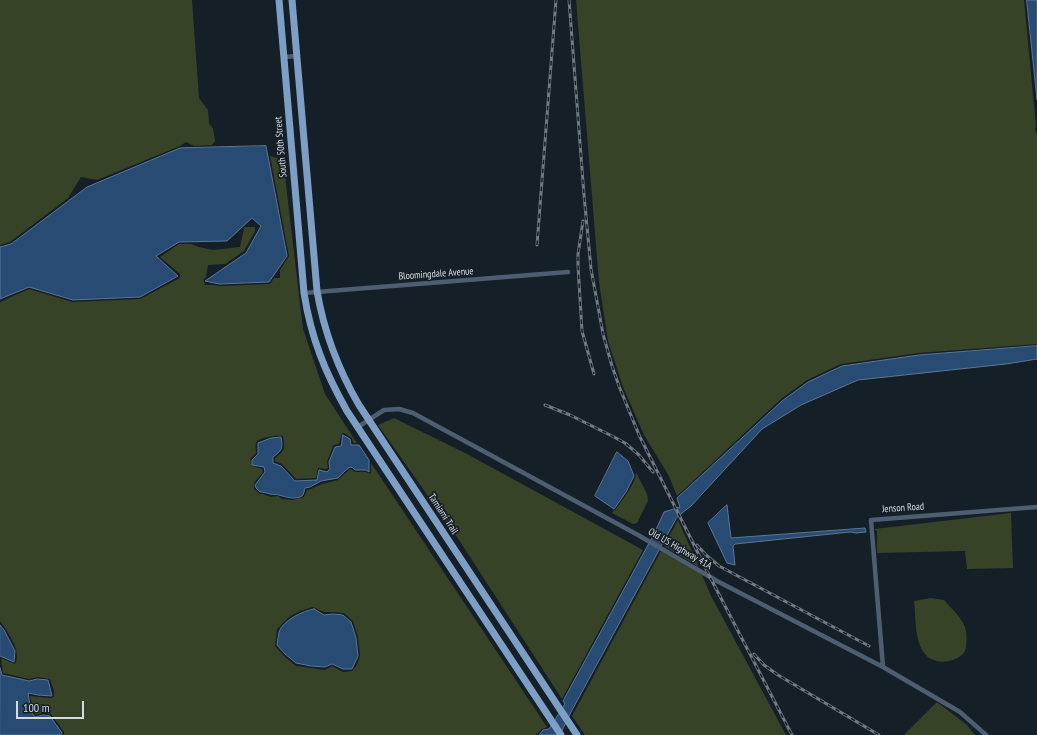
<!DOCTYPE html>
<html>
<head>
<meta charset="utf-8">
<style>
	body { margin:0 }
	#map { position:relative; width:1037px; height:735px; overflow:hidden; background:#151f27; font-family:"PT Sans Narrow",sans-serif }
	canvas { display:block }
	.scale { position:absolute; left:16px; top:701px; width:68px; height:18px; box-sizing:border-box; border:2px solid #d5dbe1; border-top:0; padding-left:5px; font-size:12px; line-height:14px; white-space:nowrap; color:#d5dbe1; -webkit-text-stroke:3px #151f27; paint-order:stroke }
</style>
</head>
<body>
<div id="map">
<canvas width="1037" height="735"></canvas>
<div class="scale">100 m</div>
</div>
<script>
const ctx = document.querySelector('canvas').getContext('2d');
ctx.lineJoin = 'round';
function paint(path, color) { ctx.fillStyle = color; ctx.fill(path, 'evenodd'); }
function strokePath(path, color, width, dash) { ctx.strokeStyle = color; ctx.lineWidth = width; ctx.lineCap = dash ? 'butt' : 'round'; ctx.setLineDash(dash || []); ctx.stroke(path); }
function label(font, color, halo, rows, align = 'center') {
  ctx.font = font + ' "PT Sans Narrow",sans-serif'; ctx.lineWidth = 3.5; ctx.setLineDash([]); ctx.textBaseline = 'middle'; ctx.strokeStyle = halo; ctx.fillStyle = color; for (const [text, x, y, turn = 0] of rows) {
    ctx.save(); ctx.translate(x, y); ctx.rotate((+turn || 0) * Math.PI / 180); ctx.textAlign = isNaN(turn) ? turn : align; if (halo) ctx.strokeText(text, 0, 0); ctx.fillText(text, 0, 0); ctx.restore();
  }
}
const green = new Path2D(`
	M0 0H192L199 98 208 110 209 123 213 129 215 141 212 145 194 146 186 142 180 146 97 180 81 177 68 198 10 242 0 245Z
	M576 0H1024L1036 126 1035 130 1037 134V344L919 353 841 364 807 380 781 399 677 496 669 476 644 435 623 387 608 341 599 282Z
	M270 156 284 160 286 185 303 329 325 394 357 443H353L352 438 344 433H342L339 444 334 445 333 446 327 462 328 468 326 469 318 468 316 478 296 479 282 464 275 461V458C285 451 285 448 283 436 277 435 258 437 256 443 255 445 256 450 256 453L250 459 252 466 262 469 263 472 254 483V489L260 494H263L271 497 278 496 282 499 293 500 304 497 307 490 311 489 322 484 338 480 350 469 352 470 355 472H366L370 474 371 472V463L547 727 542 729 536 735H64V732L51 714 43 713 35 715 33 711 30 696 38 697 52 698 54 696V691L50 679 38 677 29 679 3 673 1 658 15 664C22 652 8 632 0 621V302L29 289 72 302 140 299 180 278V274L160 257 179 244H191L199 247 213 250 240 247 244 228 245 227H255V231L244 251 225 264 208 265 206 277 203 280 205 283 204 285H213L220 286 270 284 274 278H280V270L289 256ZM313 607 324 612H333L344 613 353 621 358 637 360 656 357 665 352 671 343 672 332 666 325 670 311 668 296 666 284 656 275 646 277 629 289 617 300 611Z
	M394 418 467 454 643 550 562 699 459 540 378 425Z
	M636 472 647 494 648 501 637 523 633 524 612 513 613 511 615 510C621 502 632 488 635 478 636 476 636 474 636 472Z
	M1011 513 1013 568 967 569 965 551 877 553V531L874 529Z
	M678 520 699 567 664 546Z
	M661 551 702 575 711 596 786 735H585L572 716Z
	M931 598 944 600C950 607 962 618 965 627 967 631 967 647 965 651 958 663 934 666 925 654 914 640 916 618 914 601Z
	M937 702 967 725 975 735H904Z`);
const water = new Path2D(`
	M1027 0H1037V99Z
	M266 146 287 256 269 282 219 284 205 281 246 253 261 226 252 218 227 241 179 242 156 256 178 276 140 297 73 300 29 287 0 299V247L11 244 87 187 180 148Z
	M1037 346V359L1006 364 858 380 801 405 762 429 691 506 677 517 571 712 560 735H539L543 730 549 729 565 704 563 701 654 534 664 512 680 507 677 498 782 401 808 382 842 366 919 355Z
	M343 435 350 439 351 445H359L369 460V472L366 470H355L353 468 350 467 345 471 338 478 321 481 310 487 305 488C304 490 304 495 302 496 295 500 286 497 279 495 276 494 273 495 270 494 266 493 264 492 260 492L256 488 255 485 265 472 264 467 252 465V460L258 454V443L271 438 281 437C283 449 282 450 273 457V463L281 466 295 481 317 480 319 470 327 472 330 469 329 462 335 447 341 446Z
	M617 452 628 461 634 476 626 492 614 509 595 496Z
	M727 505 731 538 865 528 866 532 856 533 850 532 735 544 733 546 735 565 727 563 708 523Z
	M314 609 324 615 333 614 343 615 351 622 356 638 358 656 352 669H343L332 664 325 667 311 666 296 663 285 654 277 645C278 641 278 636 279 632 283 620 303 611 314 609Z
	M0 625 4 630 15 651 14 662 0 656Z
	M0 668 2 675 29 681 37 679 48 680 52 696 38 695 28 693 31 712 35 717 43 715 50 716 62 733 61 735H0Z`);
const street = new Path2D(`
	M284 57 297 56
	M304 293 568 272
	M358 427 384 410 399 409 413 413 638 535 717 581 883 667 960 712 986 735
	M883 667 871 520 1037 507`);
const primary = new Path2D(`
	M279 0 304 293C311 338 325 372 347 411L561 735
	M292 0 317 291C324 332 338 369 359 405L577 735`);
const rail = new Path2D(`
	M569 0 584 195 591 269 603 334 612 366 619 386 639 435 710 577 792 735
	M583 221 578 254V266L582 331 594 374
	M537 245 556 0
	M545 405 570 415 614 437 625 443 639 455 653 472
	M697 545 706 555 719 566 869 646
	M754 654 764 665 778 675 879 735`);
const streetNames = [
	["South 50th Street",281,147,-95],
	["Bloomingdale Avenue",436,274,-4],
	["Jenson Road",903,508,-4],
	["Tamiami Trail",443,514,57],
	["Old US Highway 41A",680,549,30]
];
paint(green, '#374326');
paint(water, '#284b73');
strokePath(water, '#5c7694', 1);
strokePath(street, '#4e5e70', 4.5);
strokePath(primary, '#7e9fc5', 7);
strokePath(rail, '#727a81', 3);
strokePath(rail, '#151f27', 1.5, [4.5]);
label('10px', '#d5dbe1', '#151f27', streetNames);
</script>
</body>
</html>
